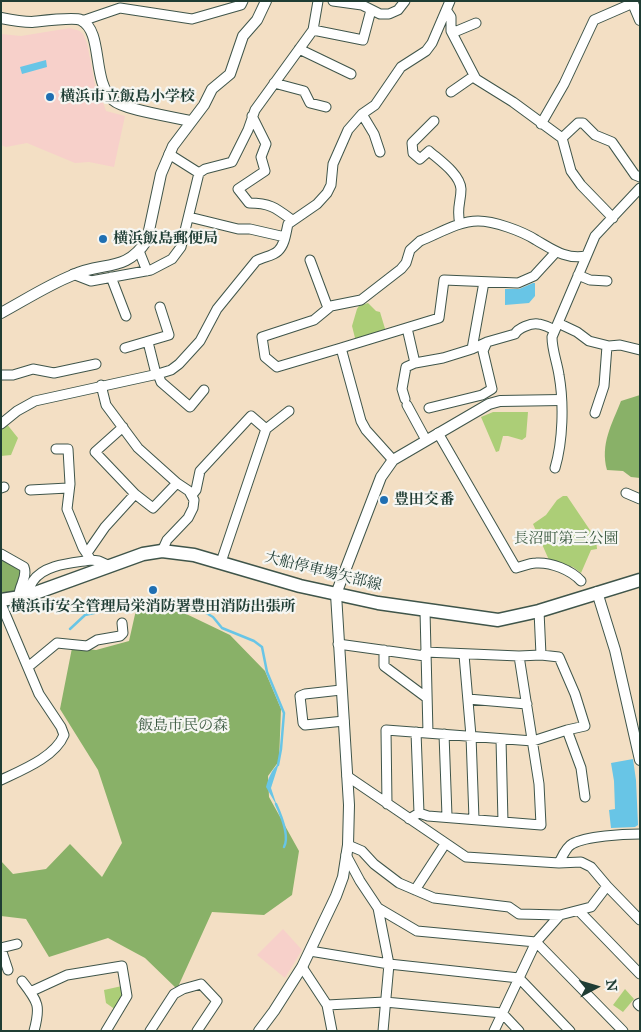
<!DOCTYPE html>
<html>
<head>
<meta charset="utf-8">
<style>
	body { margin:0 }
	#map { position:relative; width:641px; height:1032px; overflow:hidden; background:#f3dfc4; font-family:"IM FELL Great Primer",serif }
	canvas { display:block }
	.frame { position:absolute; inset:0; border:2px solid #1f3d34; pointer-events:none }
	.north { position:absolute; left:571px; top:962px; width:50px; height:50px; -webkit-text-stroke:4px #f6f6f2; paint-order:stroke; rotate:84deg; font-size:14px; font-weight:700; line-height:20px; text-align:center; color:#1f3d34 }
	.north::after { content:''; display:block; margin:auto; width:18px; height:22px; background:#1f3d34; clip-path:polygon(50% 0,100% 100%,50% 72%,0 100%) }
</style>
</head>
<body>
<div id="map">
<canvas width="641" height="1032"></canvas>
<div class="frame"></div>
<div class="north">N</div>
</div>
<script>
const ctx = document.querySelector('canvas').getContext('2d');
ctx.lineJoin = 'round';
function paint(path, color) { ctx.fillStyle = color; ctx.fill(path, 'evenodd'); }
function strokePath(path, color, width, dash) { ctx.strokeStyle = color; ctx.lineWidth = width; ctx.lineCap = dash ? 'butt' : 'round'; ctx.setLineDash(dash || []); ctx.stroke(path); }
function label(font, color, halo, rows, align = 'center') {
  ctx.font = font + ' "IM FELL Great Primer","Noto Serif JP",serif'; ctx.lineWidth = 4.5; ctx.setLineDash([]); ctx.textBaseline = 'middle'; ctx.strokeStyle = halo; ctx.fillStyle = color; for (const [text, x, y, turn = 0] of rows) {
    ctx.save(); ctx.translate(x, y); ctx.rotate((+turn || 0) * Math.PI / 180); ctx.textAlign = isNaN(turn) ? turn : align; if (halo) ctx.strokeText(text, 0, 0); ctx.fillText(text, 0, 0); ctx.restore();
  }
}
const built = new Path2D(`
	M70 28 80 31 83 34 87 43 97 95 102 100 106 111 125 116 114 167 89 162 75 163 27 143 6 147 1 145V34L21 36Z
	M283 929 302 950 285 978 257 955Z`);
const green = new Path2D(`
	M368 303 376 311 380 312 386 332 356 342 352 326 357 309 359 306Z
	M493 412H528L526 437 522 440 508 436H503L499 451 496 452 481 417Z
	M6 423 18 438 11 455 1 456V427Z
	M563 496H567L596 539 597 549 591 550 581 573 573 567 549 560 533 524 546 515 557 500Z
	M122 986 125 995 116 1010 106 1003 104 990Z
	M625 989 634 999 623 1012 613 1005Z`);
const forest = new Path2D(`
	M640 395V478L631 477 623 471 607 470C600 444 612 424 621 401Z
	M1 555 27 568 22 592H1Z
	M136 610H178L230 635 265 671 281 709 279 761 268 776 269 797 299 851 292 895 264 915 212 912 177 989 145 958 108 938 49 957 26 919 1 916V861L13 874 46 869 70 844 102 877 122 843 98 770 60 709 72 648 96 650 129 641Z`);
const water = new Path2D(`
	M46 60 47 67 22 74 20 67Z
	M533 283H535V296L529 303 505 305V289H519Z
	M633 759 636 780 638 825 635 827 611 828 609 810 615 809 614 781 611 763Z
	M279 763 271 788 277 806 266 787C268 779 272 769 279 763Z`);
const stream = new Path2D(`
	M6 609 21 603
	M70 629 85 615 125 606 133 609H193L203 611 213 617 222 628 254 641 262 647 267 672 284 713 281 749 278 765
	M276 804C281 815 290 836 284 847`);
const minor = new Path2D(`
	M333 1 362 5 380 14H389L398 10 405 1
	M447 11 451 17V31L476 79 513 102 562 138 571 171 581 185 613 218
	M82 21 120 8 192 19 241 5 243 1
	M313 30 363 40 371 10
	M452 33 476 23
	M299 49 351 74
	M274 83 304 91 310 103 326 107
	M451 92 474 76
	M362 114 374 134 380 152
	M252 116 266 144 261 157 265 171 238 189 249 203C270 203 276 208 292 220
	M434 121 412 143 413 153 420 159 429 151C439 160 460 174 461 189 461 203 456 208 460 224
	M541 124 564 84 594 20 633 3
	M562 138 578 123H583L595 135 612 142 635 175 640 177
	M199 173 205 169 232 162 248 130 255 110 313 30 318 1
	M189 217 238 229H250L285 237
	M139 251 147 271
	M310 260 328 308
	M73 274 91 281 151 270 172 259 181 247 199 173 169 154
	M578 275 590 280 607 281
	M111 277 126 316
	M558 323 577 332 589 341 609 346 620 345 640 350
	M407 328 415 363
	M148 342 156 374
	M125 348 169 335 160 307
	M341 348 439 318 444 280 518 283 534 276 556 252
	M472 349 484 282
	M158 374 161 382 190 407 204 390
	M1 375H13L33 369 54 373 96 364
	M101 385 106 405 138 448 177 483 189 491 194 500 193 508 188 518 167 540 162 551
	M405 399 402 389 406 367 415 363 443 358 472 349 487 342 515 334C518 328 531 323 538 324 543 324 550 328 555 330
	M407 405 426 440
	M429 408 482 395 492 389 483 351 487 342
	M595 413 604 386 607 346
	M1 424 17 411 35 401 158 374 171 370 179 364 200 341 217 309 256 261C263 257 273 256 278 251 285 245 286 232 288 224L317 204 327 193 331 185 333 164 348 130 362 114 375 105 401 67 426 51 432 43 450 1
	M123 427 95 452 135 494 153 508 177 483
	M266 429 289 411
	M438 433 516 568C523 566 530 563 536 563 551 562 571 570 581 581
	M56 449H68L70 484 67 509 83 548 91 560 99 561 110 566
	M393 460 366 430 361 421 341 348 277 367 265 357 262 337 314 320 331 306 361 300 401 269 406 263 410 250 420 241C438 234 458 221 478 221 494 221 522 231 536 240 552 249 566 260 586 256
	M555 468C563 441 564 403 559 375 557 362 552 350 552 337L595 236 640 188
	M1 488 4 487
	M30 490 68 488
	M626 493 640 499
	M192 495 196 490 200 471 251 416 266 429 221 562
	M87 553 105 527 135 494
	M1 554 24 567C28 578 18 586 19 597
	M27 596C29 591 30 585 33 581 44 564 73 563 91 560
	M1 604 39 694 61 727 64 735C55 757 22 770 1 780
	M425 611 428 733
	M338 644 425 656
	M384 650V666L427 698
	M425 652 519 656 541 655 539 611
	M464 655 471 736 474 819
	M28 667 57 643 87 646 97 640 120 636 123 633 122 623
	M341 690 305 694 300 696 303 723 305 725 344 721
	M468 699 527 704
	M567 730 581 768 585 797
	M416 732 419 813
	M444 734 447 816
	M501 739 503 822
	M347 776 466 857 559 863 581 862 591 867 607 886 591 907 560 915 519 914 509 907 434 898 399 883 374 864 362 851 348 845
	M387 804 386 730 533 741 567 730 585 726 575 694 559 657 541 655
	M409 819 419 813 428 816 541 825 539 784 519 656
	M346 855 360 881 378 908 389 964 383 1031
	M559 863C562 857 566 847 572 844 586 836 624 834 640 834
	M607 886 640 920
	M415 890 445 844
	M378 908 417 931 536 942 623 1031
	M579 911 640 974
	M1 948 17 944
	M1 949 8 970
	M310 951 389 964 519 978 570 1031
	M302 967 327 1005 332 1031
	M22 981C38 1002 41 1005 34 1031
	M30 992 67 975 122 966 127 996 106 1031
	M640 1003 638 1004 640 1006
	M327 1005 385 1002 502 1013 519 1031
	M150 1031 174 994 183 989 201 984 217 1001 197 1031
	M494 1031 536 942 560 915`);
const tertiary = new Path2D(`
	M632 1 640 20
	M1 18C11 20 21 22 32 22 42 21 74 17 81 20 104 32 91 81 113 100 124 110 174 117 190 121
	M1 313C25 300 48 285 73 275 103 261 126 273 147 240L161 174 173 146 204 105 212 89 230 74 243 36 257 20 266 1
	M597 592 615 650 640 760
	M259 1031 274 1011 302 967 336 896 343 877 348 845 349 805 336 594 381 477 393 460 489 404 500 401 561 400`);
const secondary = new Path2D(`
	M1 600 27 596 143 554 162 551 194 555 300 586 378 603 498 620 539 611 640 580`);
const markers = [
	[50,97,5,"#1f6fb2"],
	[103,239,5,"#1f6fb2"],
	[384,500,5,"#1f6fb2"],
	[153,590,5,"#1f6fb2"]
];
const poiNames = [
	["横浜市立飯島小学校",60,97],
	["横浜飯島郵便局",113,239],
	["豊田交番",394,500],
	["横浜市安全管理局栄消防署豊田消防出張所",153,607,"center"]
];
const parkNames = [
	["長沼町第三公園",566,539],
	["飯島市民の森",183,726]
];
const streetNames = [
	["大船停車場矢部線",323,572,14]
];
paint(built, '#f7d0ca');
paint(green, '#acce77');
paint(forest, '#89b168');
paint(water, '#68c5e6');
strokePath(stream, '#68c5e6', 2.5);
strokePath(minor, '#3f554a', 11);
strokePath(tertiary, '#3f554a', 12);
strokePath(secondary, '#3f554a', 15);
strokePath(minor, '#fff', 9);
strokePath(tertiary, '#fff', 10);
strokePath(secondary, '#fff', 12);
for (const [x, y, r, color] of markers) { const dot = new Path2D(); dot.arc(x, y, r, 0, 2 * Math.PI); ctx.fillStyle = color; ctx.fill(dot); strokePath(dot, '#f6f6f2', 2); }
label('bold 15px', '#1f3d34', '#f6f6f2', poiNames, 'left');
label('15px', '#3b5a41', '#f6f6f2', parkNames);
label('15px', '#1f3d34', '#f6f6f2', streetNames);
</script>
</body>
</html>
